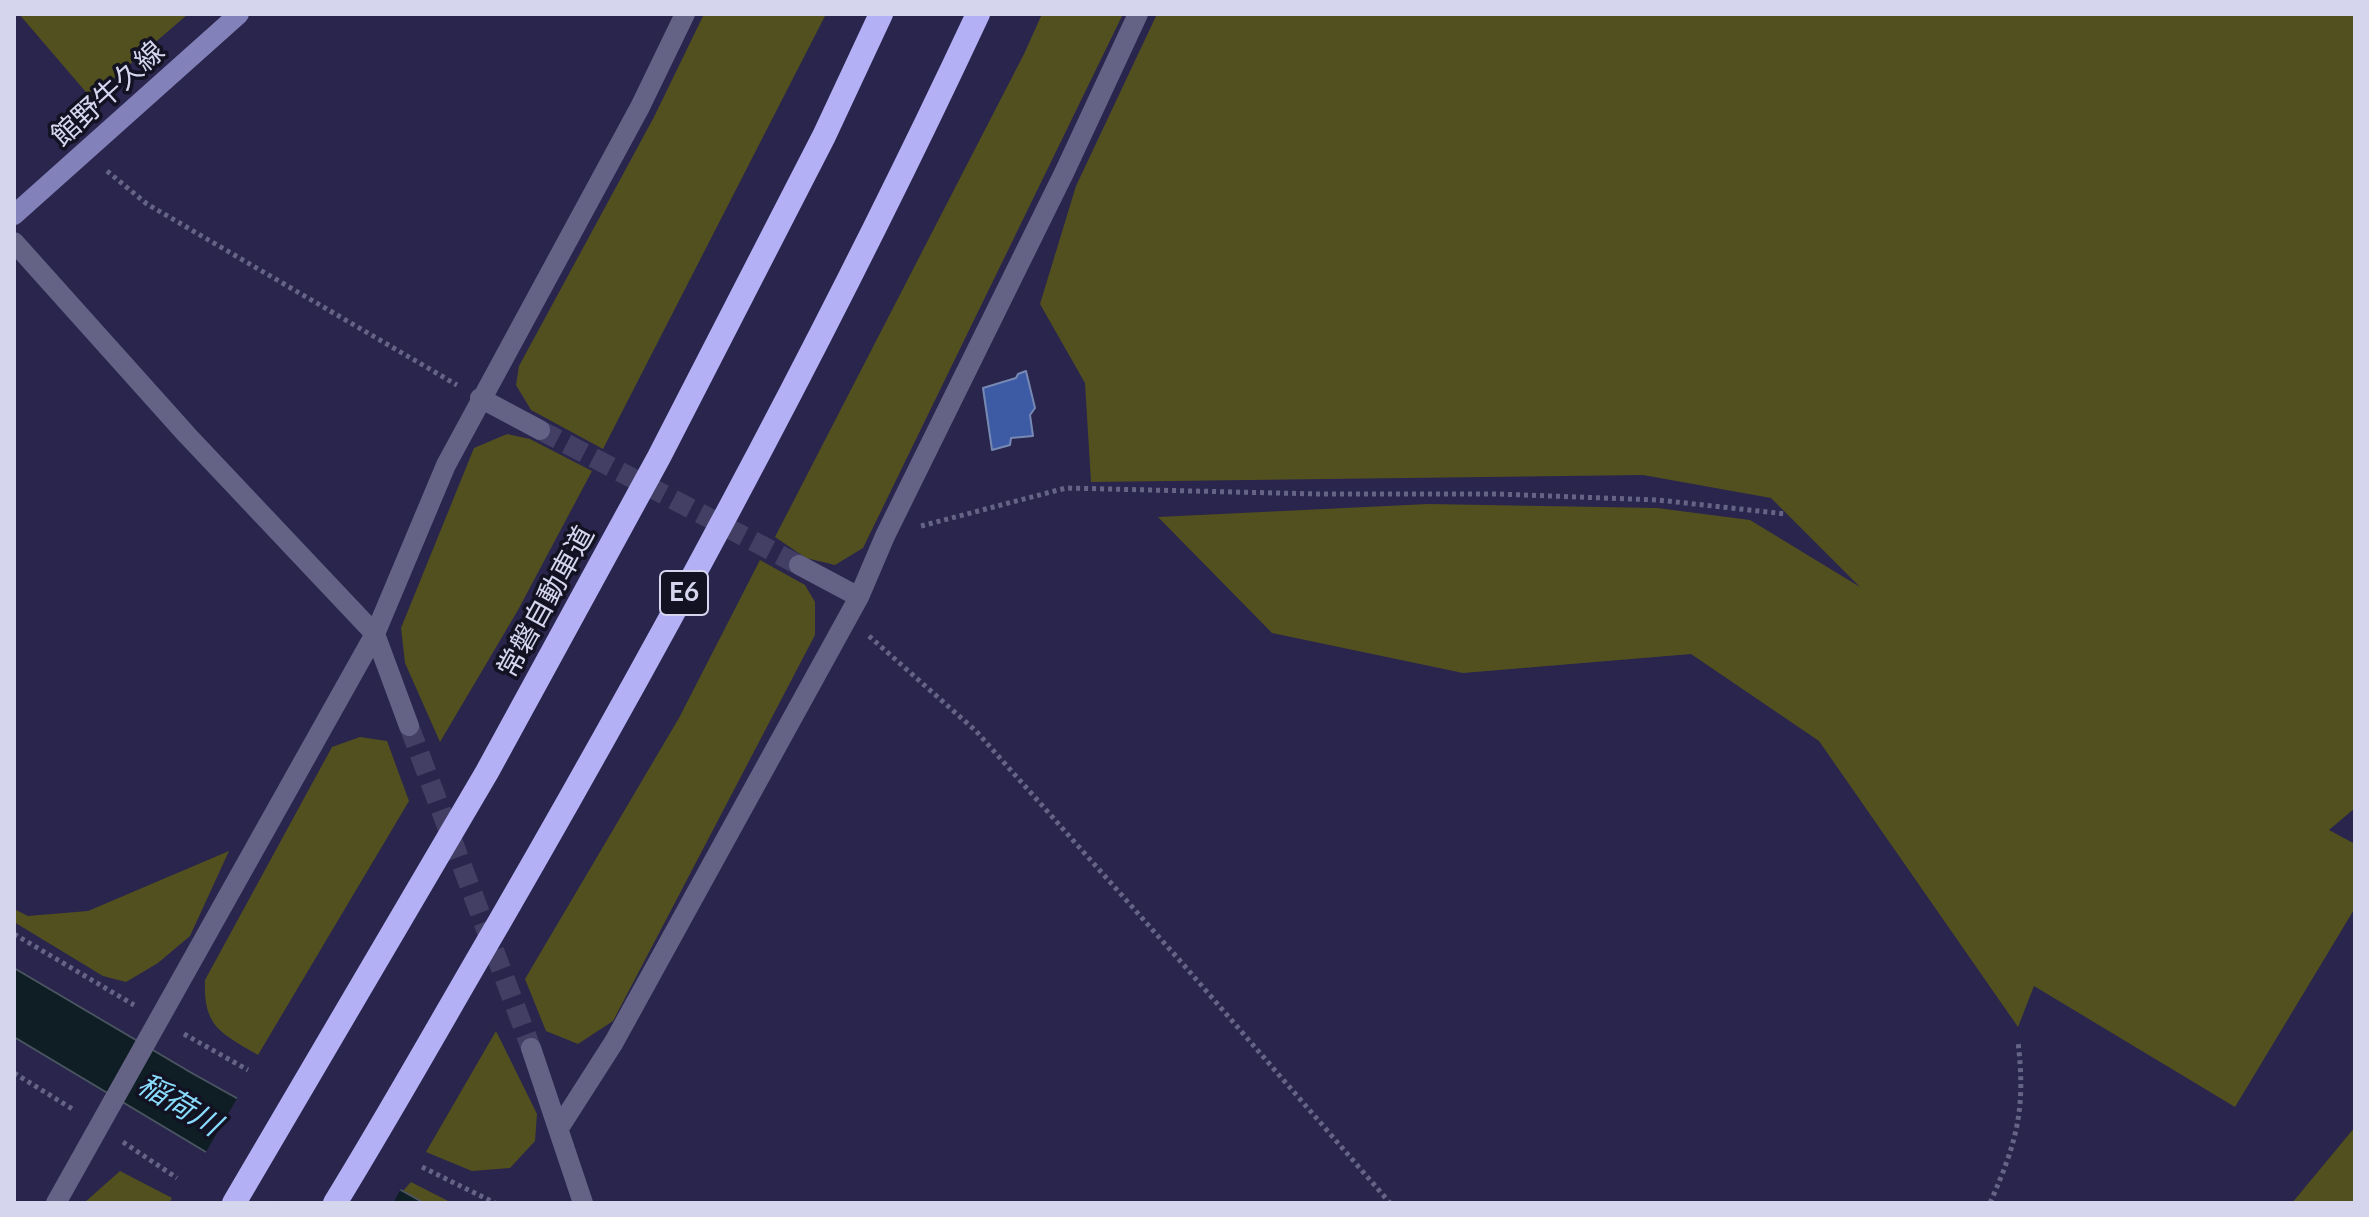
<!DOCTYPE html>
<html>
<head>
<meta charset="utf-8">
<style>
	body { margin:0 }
	#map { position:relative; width:2369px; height:1217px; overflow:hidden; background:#29254c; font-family:Lato,sans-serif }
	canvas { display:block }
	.frame { position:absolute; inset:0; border:16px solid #d5d5ee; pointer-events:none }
</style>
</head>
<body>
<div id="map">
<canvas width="2369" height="1217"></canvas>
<div class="frame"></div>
</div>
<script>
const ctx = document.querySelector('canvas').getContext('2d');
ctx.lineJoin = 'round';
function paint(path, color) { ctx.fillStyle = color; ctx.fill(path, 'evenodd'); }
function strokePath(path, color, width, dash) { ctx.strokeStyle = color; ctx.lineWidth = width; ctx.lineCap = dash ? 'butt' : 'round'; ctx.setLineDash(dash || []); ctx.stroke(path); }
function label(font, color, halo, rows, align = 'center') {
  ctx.font = font + ' Lato,"Noto Sans JP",sans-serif'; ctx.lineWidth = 7; ctx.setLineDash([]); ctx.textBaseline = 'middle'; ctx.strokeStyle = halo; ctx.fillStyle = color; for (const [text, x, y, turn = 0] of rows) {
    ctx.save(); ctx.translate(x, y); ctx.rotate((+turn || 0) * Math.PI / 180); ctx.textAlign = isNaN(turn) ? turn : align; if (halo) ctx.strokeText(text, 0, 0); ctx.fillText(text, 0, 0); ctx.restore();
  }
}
const green = new Path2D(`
	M19 14H188L91 98Z
	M704 14H826L603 449 531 410 516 385 519 366 654 117Z
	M1042 14H1123L863 548 835 565 806 558 775 537 1024 54Z
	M1157 14H2355V808L2329 830 2355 844V908L2235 1107 2034 986 2018 1027 1819 741 1691 654 1463 673 1272 633 1158 517 1428 504 1657 508 1750 520 1860 587 1771 498 1643 475 1091 482 1085 383 1040 304 1076 186Z
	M507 434 530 439 592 471 518 610 440 742 405 663 401 628 474 448Z
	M760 560 805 585 815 602V635L613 1021 578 1044 546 1031 525 979 679 718Z
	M360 737 387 741 409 801 258 1055C221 1033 203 1027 205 980L332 747Z
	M229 851 190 936 158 963 126 982 103 976 14 922V909L28 916 88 911Z
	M496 1031 537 1114 535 1141 510 1168 472 1171 426 1152Z
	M2355 1127V1203H2292Z
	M120 1171 172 1198 169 1203H84Z
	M411 1182 452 1203H424L403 1191Z`);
const water = new Path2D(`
	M14 968 190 1072 424 1203H291L14 1037Z`);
const pier = new Path2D(`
	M239 1095 402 1187 393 1203H283L203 1157Z`);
const building = new Path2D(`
	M1026 371 1035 408 1030 415 1033 436 1011 438 1010 445 992 450 983 388 1016 378 1018 374Z`);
const streetTunnel = new Path2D(`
	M540 430 799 565
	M409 726 531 1048`);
const path = new Path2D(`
	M107 171 147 204 457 385
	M921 526 1066 488 1319 494H1497L1658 500 1786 514
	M869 636 976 731 1182 963 1390 1203
	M14 934 134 1005
	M184 1034 248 1070
	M14 1073 74 1110
	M123 1142 177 1178
	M422 1167 495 1203
	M1990 1203C2017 1142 2026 1108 2018 1042`);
const street = new Path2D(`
	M14 242 187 435 375 634 409 726
	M480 398 540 430
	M799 565 859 597
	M531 1048 583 1203
	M559 1128 614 1042 859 597 885 536 1064 173 1138 14
	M56 1203 375 634 446 465 640 107 685 14`);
const secondary = new Path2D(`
	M14 215 239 14`);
const highway = new Path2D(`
	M234 1203 487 772 659 457 824 136 881 14
	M335 1203C392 1110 445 1015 500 921 671 625 833 324 978 14`);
const shields = [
	[684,593,48]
];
const shieldNames = [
	["E6",684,593]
];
const streetNames = [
	["館野牛久線",108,94,-42],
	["常磐自動車道",546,602,-61]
];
const waterNames = [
	["稲荷川",179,1105,31]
];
paint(green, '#53501f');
paint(water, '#0e1e24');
strokePath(water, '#4a5561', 2);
paint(pier, '#29254c');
paint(building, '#3d5aa5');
strokePath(building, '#7689b3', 2);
strokePath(streetTunnel, '#433f64', 20, [20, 10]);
strokePath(path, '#666486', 5, [4, 4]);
strokePath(street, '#646386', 20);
strokePath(secondary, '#8381b9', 20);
strokePath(highway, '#b3b0f6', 24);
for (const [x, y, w] of shields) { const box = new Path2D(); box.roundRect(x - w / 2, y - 22, w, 44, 6); ctx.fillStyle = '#131223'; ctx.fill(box); strokePath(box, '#d5d5ee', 2); }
label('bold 26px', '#d5d5ee', null, shieldNames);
label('28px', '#d5d5ee', '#131223', streetNames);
label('italic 30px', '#89dbfc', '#131223', waterNames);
</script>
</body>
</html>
